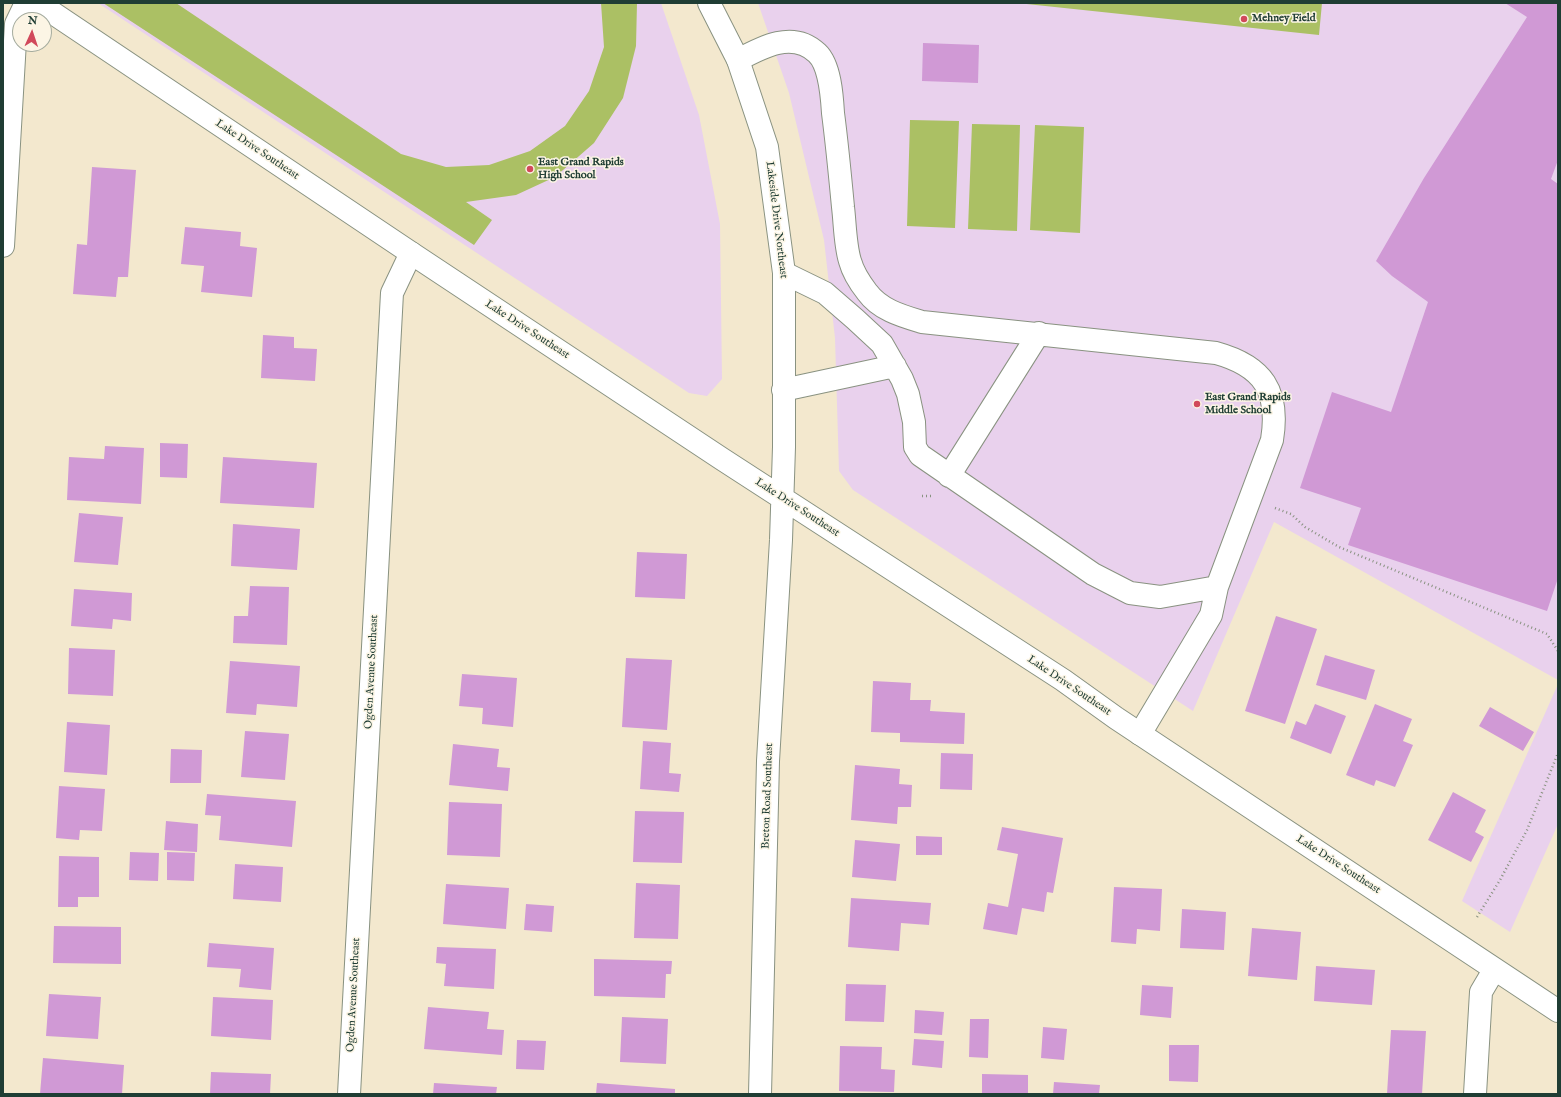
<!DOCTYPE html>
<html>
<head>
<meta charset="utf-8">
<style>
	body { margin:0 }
	#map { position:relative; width:1561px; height:1097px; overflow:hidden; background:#f3e8ce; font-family:"IM FELL English",serif }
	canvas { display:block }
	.frame { position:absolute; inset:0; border:4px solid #1f3d34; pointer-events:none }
	.north { position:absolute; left:12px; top:12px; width:40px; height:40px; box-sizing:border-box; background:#fcf5e5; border:1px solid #a4ab9e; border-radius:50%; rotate:3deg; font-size:11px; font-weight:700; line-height:16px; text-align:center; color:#1f3d34 }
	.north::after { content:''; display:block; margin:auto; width:14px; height:18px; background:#d1495b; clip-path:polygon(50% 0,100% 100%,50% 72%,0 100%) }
</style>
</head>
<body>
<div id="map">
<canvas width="1561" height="1097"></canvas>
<div class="frame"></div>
<div class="north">N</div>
</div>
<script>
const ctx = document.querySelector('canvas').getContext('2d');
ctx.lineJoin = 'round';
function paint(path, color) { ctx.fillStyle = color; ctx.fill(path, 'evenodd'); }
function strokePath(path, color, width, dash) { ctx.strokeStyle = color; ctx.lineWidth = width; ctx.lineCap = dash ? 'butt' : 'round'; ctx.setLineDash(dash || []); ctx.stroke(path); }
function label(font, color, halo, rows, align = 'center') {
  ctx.font = font + ' "IM FELL English",serif'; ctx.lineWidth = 3; ctx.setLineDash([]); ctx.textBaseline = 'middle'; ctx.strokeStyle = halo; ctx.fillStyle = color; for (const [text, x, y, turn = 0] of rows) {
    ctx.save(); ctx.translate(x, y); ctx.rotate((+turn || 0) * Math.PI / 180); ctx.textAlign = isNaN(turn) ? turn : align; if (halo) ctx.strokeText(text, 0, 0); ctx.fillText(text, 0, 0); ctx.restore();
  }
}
const built = new Path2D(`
	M98 3H661L699 115 720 224 722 379 707 396 689 393Z
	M758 3H1558V680L1274 522 1193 711 853 490 839 471 835 338 824 240 789 93Z
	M1558 684V824L1510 932 1462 901Z`);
const green = new Path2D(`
	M103 3H176L401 154 446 167 489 165 530 151 565 126 589 91 604 47 601 3H637L636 46 623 98 594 143 555 177 516 195 466 202 492 220 474 245Z
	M1017 3H1322L1319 35Z
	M910 120 959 121 955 228 907 226Z
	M972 124 1020 125 1017 231 968 229Z
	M1035 125 1084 127 1080 233 1030 230Z`);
const building = new Path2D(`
	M1505 3H1558V160L1551 179 1558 184V578L1547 611 1348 545 1361 508 1300 488 1332 392 1391 412 1428 302 1392 276 1376 261 1424 178 1527 17Z
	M923 43 979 45 978 83 922 81Z
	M92 167 136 170 128 277H118L116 297 73 294 77 244 87 245Z
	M185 227 241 232 240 246 257 248 252 297 201 292 204 266 181 264Z
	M263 335 294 337V348L317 349 315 381 261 378Z
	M160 443 188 444 187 478 160 477Z
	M105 446 144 448 141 504 67 500 69 457 104 459Z
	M223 457 317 463 314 508 220 503Z
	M79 513 123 517 118 565 74 562Z
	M233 524 300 529 297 570 231 566Z
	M637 552 687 554 685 599 635 597Z
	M250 586 289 587 287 645 233 643 234 616H248Z
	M74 589 132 593 131 621 113 619 112 629 71 626Z
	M1276 616 1317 629 1285 724 1245 711Z
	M69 648 115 650 113 696 68 694Z
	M1325 655 1375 670 1366 700 1316 685Z
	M626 658 672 660 667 730 622 727Z
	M230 661 300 666 297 707 257 704 256 715 226 713Z
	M462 674 517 678 513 727 482 724 483 708 459 706Z
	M873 681 911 683 910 700H931L930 711 965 713 964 744 900 742V733L871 732Z
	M1315 704 1346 716 1331 754 1290 738 1296 721 1306 725Z
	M1375 704 1412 719 1403 741 1413 745 1395 787 1376 780 1374 786 1346 775Z
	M1490 707 1534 732 1523 751 1479 726Z
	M67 722 110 725 107 775 64 772Z
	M245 731 289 734 285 780 241 777Z
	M643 741 671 743 669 773 681 774 679 792 640 789Z
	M453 744 499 749 497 767 510 768 508 791 449 785Z
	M171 749 202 750 201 783H170Z
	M941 753 973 754 972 790 940 789Z
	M855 765 900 769 899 784 912 785 911 807H898L897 824 851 820Z
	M59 786 105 789 102 831 80 830 79 840 56 838Z
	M1453 792 1486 810 1475 832 1484 837 1471 862 1428 840Z
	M207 794 296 801 292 847 219 840 221 816 205 815Z
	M449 802 502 804 500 857 447 855Z
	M635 811 684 812 682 863 633 862Z
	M166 821 198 824 197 852 164 850Z
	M1002 827 1063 838 1053 893 1047 892 1044 912 1022 908 1017 935 983 929 988 903 1008 907 1018 854 997 850Z
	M916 836 942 837V855H916Z
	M855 840 900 844 896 881 852 877Z
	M130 852 159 853 158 881 129 880Z
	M167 852 195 853 194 881 167 880Z
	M59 856 99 857V897H78V907H58Z
	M235 864 283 867 281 902 233 899Z
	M636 883 680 885 678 939 634 938Z
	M446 884 509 888 506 929 443 924Z
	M1114 887 1162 889 1160 931 1137 929 1136 944 1111 942Z
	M851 898 931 903 929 925 901 923 899 951 848 947Z
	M526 904 554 906 552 932 524 930Z
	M1182 909 1226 912 1224 950 1180 948Z
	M54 926 121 927V964L53 963Z
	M1252 928 1301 932 1297 980 1248 976Z
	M209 943 274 948 271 990 239 987 241 969 207 967Z
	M437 947 496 949 494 989 444 986 446 964 436 963Z
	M594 959 672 961 671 974H666L665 998 594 996Z
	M1316 966 1375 970 1372 1005 1314 1001Z
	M846 984 886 985 884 1022 845 1021Z
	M1142 985 1173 987 1171 1018 1140 1015Z
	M49 994 101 997 98 1039 46 1036Z
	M213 997 273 1000 271 1040 211 1036Z
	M428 1007 489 1012 487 1029 504 1030 502 1055 424 1049Z
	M915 1010 944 1012 942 1035 914 1033Z
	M622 1017 668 1019 666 1064 620 1062Z
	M970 1019H989L988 1058 969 1057Z
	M1043 1027 1067 1029 1064 1060 1041 1058Z
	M1391 1030 1426 1031 1422 1094H1387Z
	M914 1039 944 1041 942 1068 912 1065Z
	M517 1040 546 1041 544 1070 516 1069Z
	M1169 1045H1199L1198 1082 1169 1081Z
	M840 1046 882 1047 881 1069 895 1070 894 1092 839 1091Z
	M43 1058 124 1065 122 1094H40Z
	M211 1072 271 1074 270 1094H210Z
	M982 1074 1028 1075V1094H982Z
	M1054 1082 1100 1085 1099 1094H1053Z
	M434 1083 497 1087 496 1094H433Z
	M597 1083 675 1089V1094H596Z`);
const path = new Path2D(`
	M922 496H931
	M1275 508 1291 514 1305 527 1339 547 1547 634 1558 651
	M1477 917 1500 880 1527 830 1558 753`);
const minor = new Path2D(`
	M738 60C762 47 793 30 817 53 830 65 832 96 833 113 837 144 840 175 843 207 845 223 845 245 850 261 853 272 860 283 867 292 880 310 902 316 922 322L1216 353C1263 366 1280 391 1272 440L1217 587 1211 615 1140 734
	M3 246 16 24 26 3
	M784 273 825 293 855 319 882 344 902 379 908 394 914 422 915 447 920 455 1093 574 1130 593 1160 597 1217 587
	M783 390 895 366
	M949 476 1039 333
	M349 1094 392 293 411 253
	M1475 1094 1481 992 1494 970`);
const major = new Path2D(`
	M38 3 411 253 722 459 1063 680 1116 718 1558 1011
	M709 3 738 60 767 147 784 273V447L781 540 768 761 760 1094`);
const markers = [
	[1244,19,4,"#d1495b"],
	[530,169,4,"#d1495b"],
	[1197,404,4,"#d1495b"]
];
const poiNames = [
	["Mehney Field",1252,19],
	["East Grand Rapids",538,163],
	["High School",538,176],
	["East Grand Rapids",1205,398],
	["Middle School",1205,411]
];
const streetNames = [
	["Lake Drive Southeast",257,150,34],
	["Lakeside Drive Northeast",776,220,83],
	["Lake Drive Southeast",527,330,33],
	["Lake Drive Southeast",797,508,33],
	["Ogden Avenue Southeast",372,672,-87],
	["Lake Drive Southeast",1069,686,34],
	["Breton Road Southeast",768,796,-88],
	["Lake Drive Southeast",1338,865,33],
	["Ogden Avenue Southeast",354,995,-87]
];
paint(built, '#e9d1ed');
paint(green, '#abc064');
paint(building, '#d099d5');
strokePath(minor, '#899281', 24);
strokePath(major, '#899281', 24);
strokePath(path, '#899281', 2.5, [1, 3]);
strokePath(minor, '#fff', 22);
strokePath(major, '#fff', 22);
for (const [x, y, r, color] of markers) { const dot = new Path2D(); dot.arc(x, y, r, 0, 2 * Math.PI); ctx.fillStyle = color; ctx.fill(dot); strokePath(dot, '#fcf5e5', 1.5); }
label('bold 11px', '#1f3d34', '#fcf5e5', poiNames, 'left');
label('11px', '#1f3d34', '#fcf5e5', streetNames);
</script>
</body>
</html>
